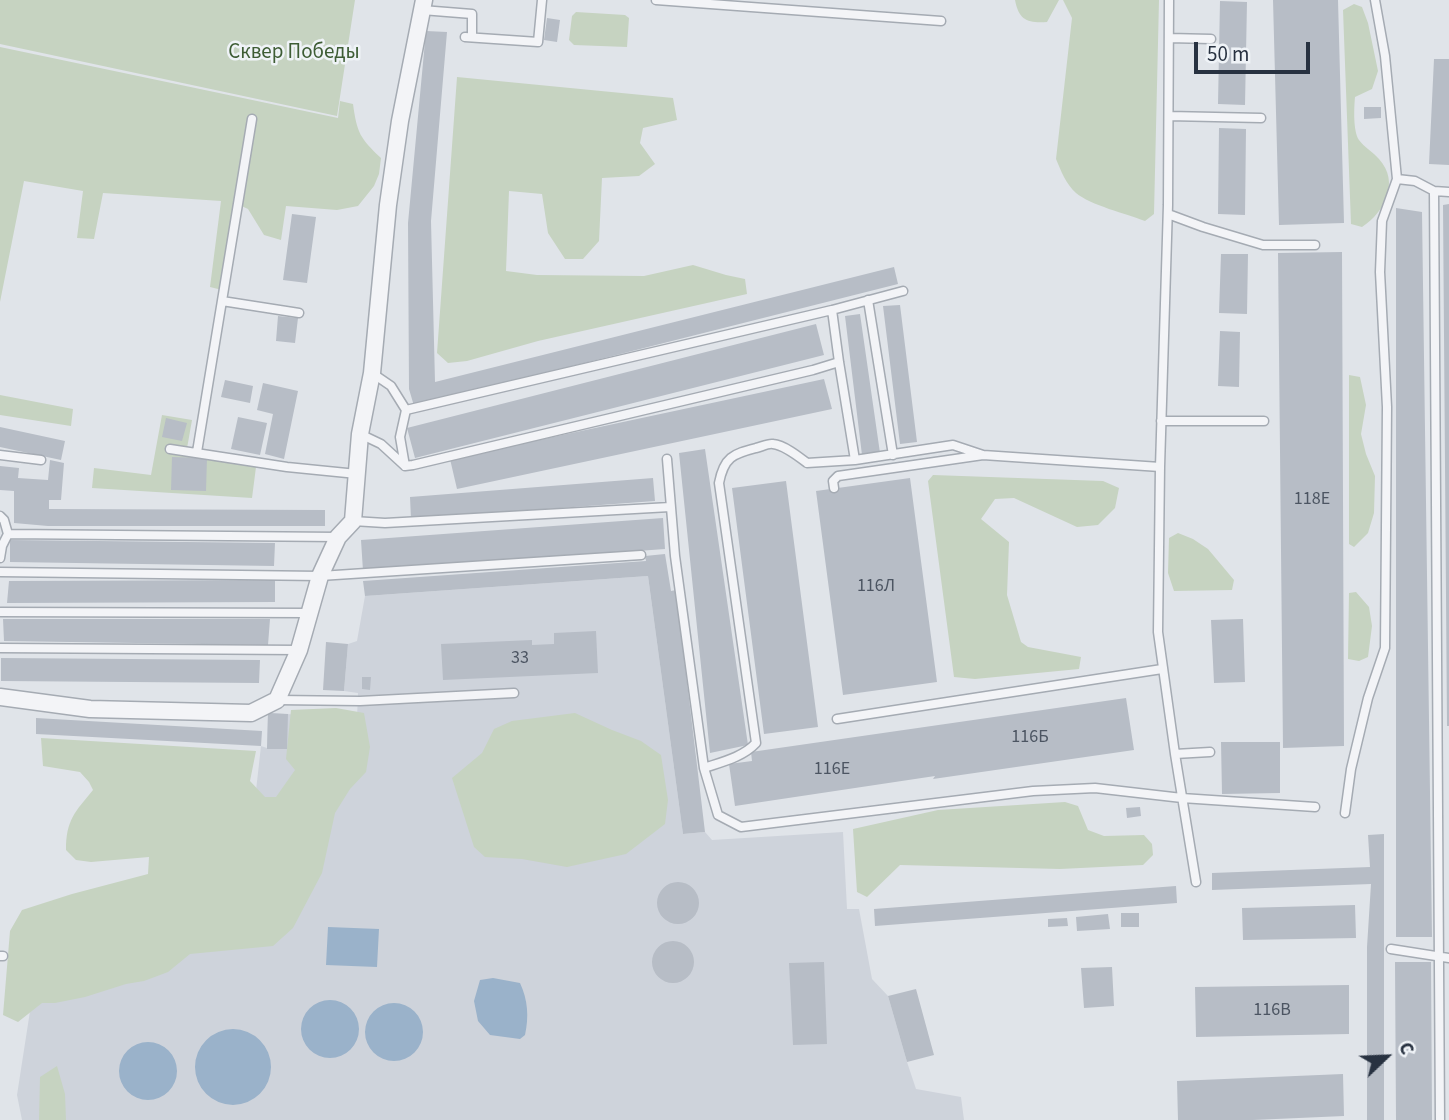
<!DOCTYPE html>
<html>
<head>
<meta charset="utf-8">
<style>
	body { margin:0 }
	#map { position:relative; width:1449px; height:1120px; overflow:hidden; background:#e0e4e9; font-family:"Source Sans 3",sans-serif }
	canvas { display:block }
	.north { position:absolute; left:1351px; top:1022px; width:70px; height:70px; -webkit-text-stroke:5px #eff3f7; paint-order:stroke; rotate:67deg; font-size:19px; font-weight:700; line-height:28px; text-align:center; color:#283241 }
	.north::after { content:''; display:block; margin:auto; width:24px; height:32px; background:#283241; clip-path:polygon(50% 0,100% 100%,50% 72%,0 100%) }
	.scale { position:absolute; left:1194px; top:42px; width:116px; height:32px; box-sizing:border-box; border:4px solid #283241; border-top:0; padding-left:9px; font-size:21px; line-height:24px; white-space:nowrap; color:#283241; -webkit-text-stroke:5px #eff3f7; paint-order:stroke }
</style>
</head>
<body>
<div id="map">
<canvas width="1449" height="1120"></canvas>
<div class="north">С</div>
<div class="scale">50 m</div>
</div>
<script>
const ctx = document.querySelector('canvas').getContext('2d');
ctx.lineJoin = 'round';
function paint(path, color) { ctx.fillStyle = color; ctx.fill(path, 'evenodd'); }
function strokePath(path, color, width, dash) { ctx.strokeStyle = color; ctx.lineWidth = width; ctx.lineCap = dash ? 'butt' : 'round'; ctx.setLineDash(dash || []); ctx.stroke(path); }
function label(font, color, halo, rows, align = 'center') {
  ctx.font = font + ' "Source Sans 3",sans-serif'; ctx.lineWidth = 5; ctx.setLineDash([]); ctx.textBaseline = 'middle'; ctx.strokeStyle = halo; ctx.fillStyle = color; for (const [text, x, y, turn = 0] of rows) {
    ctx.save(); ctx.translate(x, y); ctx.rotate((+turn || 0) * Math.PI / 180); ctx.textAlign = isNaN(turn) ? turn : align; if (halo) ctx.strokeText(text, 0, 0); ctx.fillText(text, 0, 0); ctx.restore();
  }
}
const built = new Path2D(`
	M648 576 683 834 705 832 712 840 843 832 847 909H859L872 979 888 996 907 1062 916 1089 961 1097 964 1120H22L17 1095 46 908 247 871 261 746 267 748 268 713 357 718 358 693 344 691 348 644 357 641 365 596Z`);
const green = new Path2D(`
	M0 0H355L337 116 0 44Z
	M1015 0H1059L1047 22C1028 23 1019 21 1015 0Z
	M1063 0H1159L1154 214 1145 221C1127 214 1090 205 1076 193 1066 184 1061 171 1056 159L1072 18Z
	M1354 4 1362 7 1368 23 1378 71 1372 89 1355 97C1354 108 1353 131 1359 140 1364 147 1373 152 1379 159 1400 182 1385 212 1362 227L1351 224 1343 10Z
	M576 12 625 15 629 18 627 47 574 45 569 40 572 16Z
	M0 47 338 118 340 101 353 104C357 133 360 138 381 158L379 174 374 186 358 206 337 210 286 206 281 240 264 235 248 209 235 203 222 290 210 287 221 201 103 193 94 239 77 238 83 191 24 181 0 302Z
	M457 77 673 98 677 120 643 128 640 143 655 164 639 176 602 178 599 241 583 259H565L548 233 542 194 509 191 506 271 537 275 644 276 693 265 726 275 745 279 747 294 538 341 467 361 448 363 437 353Z
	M1349 375 1360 377 1366 405 1361 434 1366 454 1375 476 1374 513 1368 533 1354 547 1349 544Z
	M0 395 73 409 71 426 0 415Z
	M162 415 192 420 186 454 256 467 252 498 92 488 94 468 151 475Z
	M933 475 1103 481 1119 488 1115 508 1098 525 1077 527 1014 498 995 499 981 519 1009 542 1007 595 1021 642 1028 647 1081 657 1079 669 975 679 954 677 928 481Z
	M1178 533 1193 539 1208 549 1234 580 1232 590 1174 591 1168 573 1169 538Z
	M1356 592 1369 607 1372 626 1368 657 1359 661 1348 659 1349 593Z
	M336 708 364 713 370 747 366 772 350 789 335 813 322 873 293 928 273 946 190 954 168 972 144 981 126 984 85 997 55 1003H42L18 1022 3 1015 10 931 22 910 72 894 148 874 149 857 91 862 76 860 66 850C66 820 75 812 93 790L89 782 80 772 43 766 41 738 256 751 250 781 265 797H276L295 770 286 759 291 710Z
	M575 713 612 730 641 741 661 755 668 800 665 824 626 854 567 867 522 859 485 857 474 847 452 778 482 753 494 729 512 721Z
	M1065 802 1078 806 1088 830 1104 836 1144 835 1152 844 1153 855 1143 865 1060 869 900 865 867 897 857 892 853 829 938 810Z
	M57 1066 65 1094 66 1120H39L40 1077Z`);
const water = new Path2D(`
	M328 927 379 929 377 967 326 965Z
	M493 978 520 983C528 1000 529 1017 525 1035L520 1039 490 1035 478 1021 474 1001 480 980Z
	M301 1029a29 29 0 1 1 58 0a29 29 0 1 1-58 0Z
	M365 1032a29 29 0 1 1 58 0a29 29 0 1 1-58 0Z
	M195 1067a38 38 0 1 1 76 0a38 38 0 1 1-76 0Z
	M119 1071a29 29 0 1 1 58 0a29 29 0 1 1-58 0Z`);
const building = new Path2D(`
	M1273 0H1338L1344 223 1279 225Z
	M1220 1 1247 2 1245 105 1218 104Z
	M547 18 560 20 557 42 544 40Z
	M426 31 447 32 431 221 435 382 894 267 898 284 414 406 409 389 408 223Z
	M1434 59H1449V165L1429 164Z
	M1364 107H1381V118L1364 119Z
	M1219 128 1246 129 1245 215 1218 214Z
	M1449 204V726H1447L1443 205Z
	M1396 208 1422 212 1432 937H1396Z
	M292 214 316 217 307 283 283 280Z
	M1342 252 1344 746 1283 748 1278 253Z
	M1221 254H1248L1247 314 1219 313Z
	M900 305 917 442 900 444 883 306Z
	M860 314 880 453 862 455 845 316Z
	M278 316 298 318 295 343 276 341Z
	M816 324 824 355 415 458 407 428Z
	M1220 331 1240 332 1239 387 1218 386Z
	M824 379 832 409 457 489 450 459Z
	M225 380 253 386 250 403 221 397Z
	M263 383 298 391 284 459 265 454 273 414 257 410Z
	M238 417 267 423 260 455 231 449Z
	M166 418 187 423 182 441 162 437Z
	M0 427 65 441 61 460 0 447Z
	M705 449 748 745 710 753 679 453Z
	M172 457 207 458 206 491 171 490Z
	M50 460 64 463 61 500H49V509L325 510V526H48L14 523V491L0 490V466L19 468 18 478 48 480Z
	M653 478 655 501 411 519 410 497Z
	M910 478 937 682 843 695 816 491Z
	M786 481 818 727 764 734 732 488Z
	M663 518 665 549 363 571 361 540Z
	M10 540 275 543 274 566 10 562Z
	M665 554 671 591 676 590 705 832 683 834 648 576 365 596 363 581 646 561 645 556Z
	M275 580V602L7 603 9 581Z
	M3 619H270L268 645 4 641Z
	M1243 619 1245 682 1214 683 1211 620Z
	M596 631 598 673 443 680 441 644 532 640V645L554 644V633Z
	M326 642 348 644 344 691 323 690Z
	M1 658 260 660 259 683 1 681Z
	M362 677H371L370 690 362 689Z
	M1126 698 1134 750 933 779 935 776 735 806 729 764 752 761 751 752Z
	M268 713 288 714 287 749H267Z
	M36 718 262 731 261 746 36 734Z
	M1221 742H1280V793L1222 794Z
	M1140 807 1141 816 1127 818 1126 808Z
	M1384 834V1120H1367V947L1371 884 1212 890V873L1370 867 1368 835Z
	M657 903a21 21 0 1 1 42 0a21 21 0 1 1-42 0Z
	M1176 886 1177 903 875 926 874 909Z
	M1355 905 1356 938 1243 940 1242 908Z
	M1121 913H1139V927H1121Z
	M1108 914 1110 929 1077 931 1076 917Z
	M1067 918 1068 926 1048 927V919Z
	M652 962a21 21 0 1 1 42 0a21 21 0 1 1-42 0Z
	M824 962 827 1044 793 1045 789 963Z
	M1395 962H1431L1432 1120H1396Z
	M1112 967 1114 1006 1084 1008 1081 968Z
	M1349 985V1034L1196 1037 1195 987Z
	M916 989 934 1055 907 1062 888 996Z
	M1343 1074 1344 1116 1253 1120H1178L1177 1081Z`);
const lane = new Path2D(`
	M656 0 941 21
	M1169 0 1168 205 1160 467 1158 632 1175 754 1196 882
	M1375 0 1385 56 1397 179 1415 181 1434 191 1449 192
	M422 10 472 14V37
	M465 37 538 42 542 0
	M1169 38 1211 39
	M1169 116 1261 118
	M1434 191 1440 1120
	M1168 214 1203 227 1263 245H1315
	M868 300 893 455
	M222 301 299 313
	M832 310 839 362 855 460
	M372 373 391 386 406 410 400 437 405 466
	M406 410 832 310 903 291
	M1161 421H1264
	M360 434 381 444 405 466 413 465 813 370 839 362
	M170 449 287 467 357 474
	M197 452 252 119
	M0 455 41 460
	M667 459 675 556 704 768 718 815 741 827 1033 791 1095 788 1182 798 1315 807
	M834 488 833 481 838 476 983 455 1160 467
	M0 516 4 520 8 534 2 546 0 558
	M353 521 385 523 670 507
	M8 534 338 537
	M0 572 320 576 641 555
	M0 612 309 613
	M0 648 299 650
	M277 700 360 701 514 693
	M837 719 1162 669
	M1175 754 1210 752
	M704 768C722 762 743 757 756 743L719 483C724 457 733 454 756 448 761 447 768 443 773 444 784 445 798 456 807 463L855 460 953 445 983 455
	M1345 813 1351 769 1368 698 1385 648 1387 407 1380 272 1382 221 1397 179
	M1391 949 1449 958
	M0 956H3`);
const street = new Path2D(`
	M0 697 90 709 251 713 277 700 299 650 320 576 338 537 353 521 360 434 372 373 388 205 400 121 424 0`);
const numberNames = [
	["118Е",1312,500],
	["116Л",876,587],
	["33",520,659],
	["116Б",1030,738],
	["116Е",832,770],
	["116В",1272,1011]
];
const parkNames = [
	["Сквер Победы",294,53]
];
paint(built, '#ced3db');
paint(green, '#c6d3c1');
paint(water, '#9ab2ca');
paint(building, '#b7bdc6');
strokePath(lane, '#a5abb3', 11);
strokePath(street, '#a5abb3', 19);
strokePath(lane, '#f3f4f7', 8);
strokePath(street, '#f3f4f7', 16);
label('18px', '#4c5562', null, numberNames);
label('21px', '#3e5d35', '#eff3f7', parkNames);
</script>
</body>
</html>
